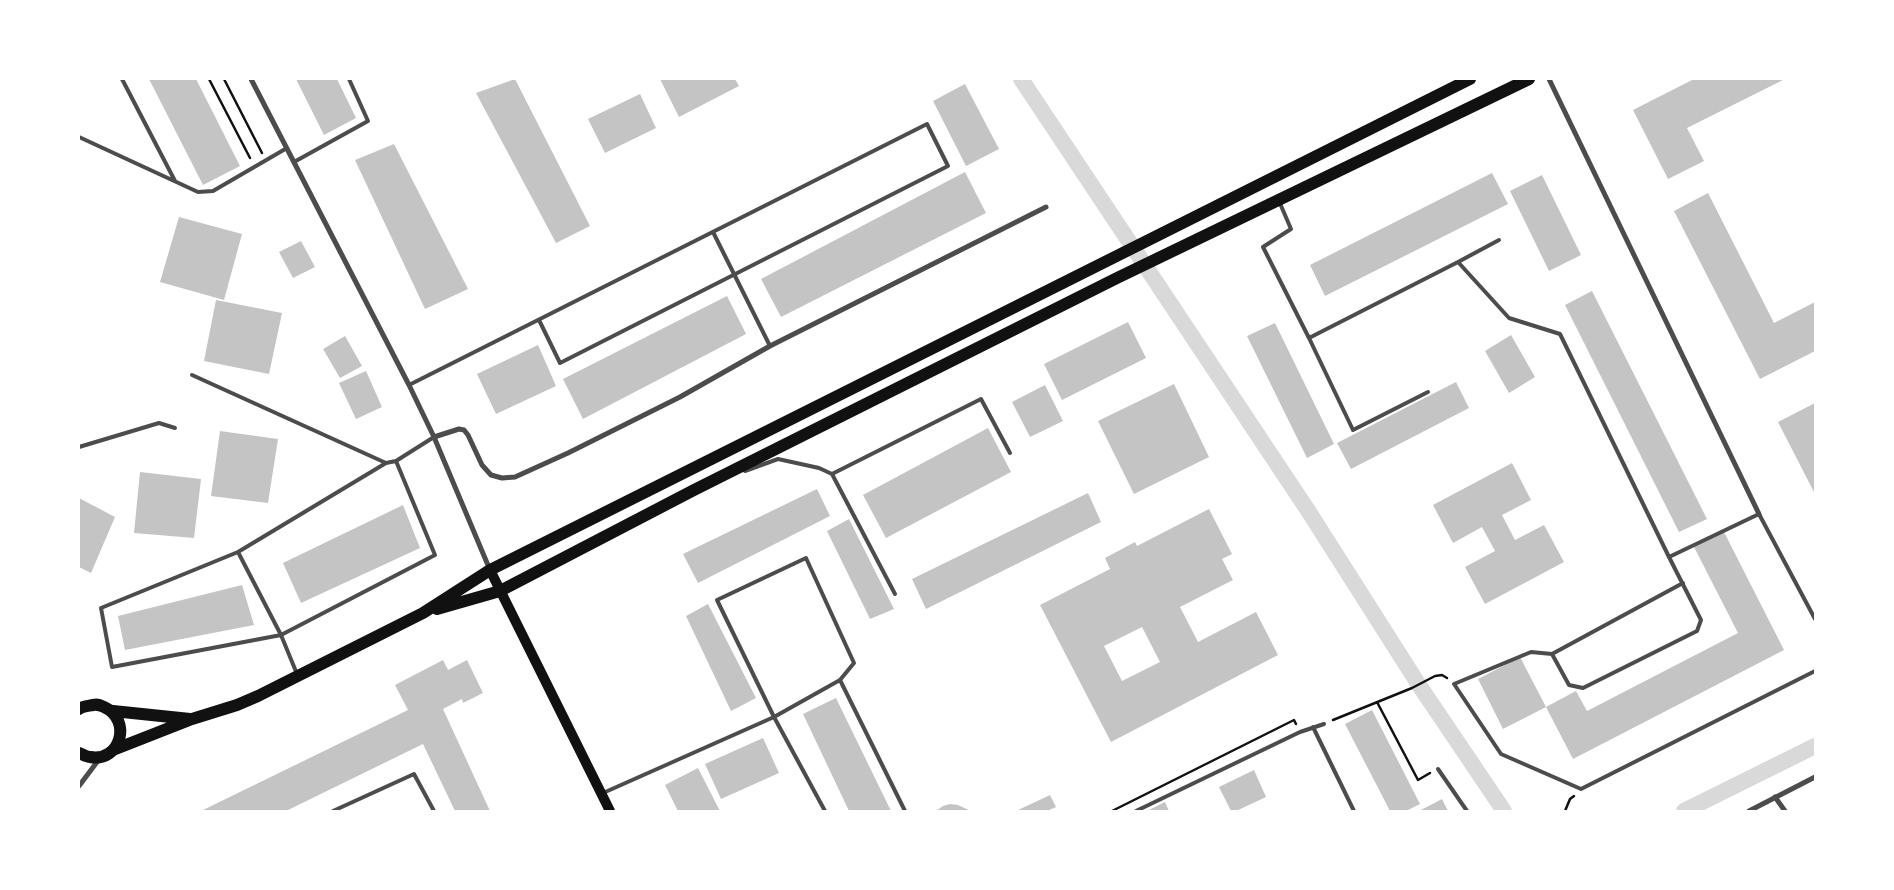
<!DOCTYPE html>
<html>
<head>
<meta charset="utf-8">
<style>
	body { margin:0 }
	#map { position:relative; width:1894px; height:890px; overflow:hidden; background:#fff; font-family:"Nunito Sans",sans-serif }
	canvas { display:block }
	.frame { position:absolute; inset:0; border:80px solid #fff; pointer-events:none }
</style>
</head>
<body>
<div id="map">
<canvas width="1894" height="890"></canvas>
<div class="frame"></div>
</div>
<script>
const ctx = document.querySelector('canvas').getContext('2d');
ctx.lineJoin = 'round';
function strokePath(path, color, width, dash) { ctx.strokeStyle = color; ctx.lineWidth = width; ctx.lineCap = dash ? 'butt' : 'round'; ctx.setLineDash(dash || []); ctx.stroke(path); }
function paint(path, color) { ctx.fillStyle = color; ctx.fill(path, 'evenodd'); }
const canal = new Path2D(`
	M1021 79 1309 512 1419 685 1504 811
	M1684 811 1815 746`);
const building = new Path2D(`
	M149 79H196L240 166 203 185Z
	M296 79H337L356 118 324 135Z
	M515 79 590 226 556 243 476 93Z
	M660 79H735L739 86 679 117Z
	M1694 79H1785L1687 128 1704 161 1668 179 1633 110Z
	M965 84 999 149 966 166 933 101Z
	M640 94 656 128 605 153 588 119Z
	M394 144 468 289 425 309 355 160Z
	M965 172 986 213 781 317 761 279Z
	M1492 173 1508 204 1325 296 1310 265Z
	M1542 175 1581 255 1549 271 1510 191Z
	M1708 193 1774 323 1815 302V351L1760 379 1674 211Z
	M179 217 242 234 224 300 160 282Z
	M301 241 315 267 293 278 279 252Z
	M1592 291 1707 519 1679 532 1565 305Z
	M727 296 746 334 583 419 563 379Z
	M216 300 282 313 269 374 204 361Z
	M1128 322 1146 358 1062 400 1044 364Z
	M1275 323 1334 444 1307 458 1247 336Z
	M1511 335 1535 377 1509 393 1485 351Z
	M345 336 362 366 340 378 323 349Z
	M538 345 556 386 496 414 477 374Z
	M366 371 382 407 356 419 339 383Z
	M1456 382 1469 408 1351 469 1337 443Z
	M1174 384 1209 457 1134 494 1098 421Z
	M1045 385 1063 421 1030 437 1012 402Z
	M1815 403V494L1778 422Z
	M988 428 1011 472 886 538 863 495Z
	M220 431 278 439 268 503 211 496Z
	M1512 463 1531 500 1502 515 1515 540 1544 525 1564 562 1485 604 1465 567 1495 551 1482 527 1453 543 1433 505Z
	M140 472 201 479 194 538 134 533Z
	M817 489 830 516 698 583 683 554Z
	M1088 493 1101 522 926 609 912 579Z
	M79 498 115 517 91 573 79 567Z
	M403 505 420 548 301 603 283 563Z
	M1209 509 1232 554 1222 559 1233 580 1180 607 1198 642 1256 612 1278 655 1111 742 1040 605 1110 569 1105 558 1135 542 1137 546ZM1142 627 1160 662 1122 681 1104 646Z
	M849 519 894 609 870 619 827 531Z
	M1724 532 1784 650 1573 759 1546 707 1576 691 1587 711 1738 633 1694 547Z
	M242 585 254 625 125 650 118 616Z
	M708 604 756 698 731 711 686 616Z
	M1520 657 1546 707 1503 729 1478 679Z
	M443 660 448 670 467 660 483 693 463 703 462 699 443 709 490 811H455L423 744 286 811H201L408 710 395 685Z
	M836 698 891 811H849L803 714Z
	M1372 710 1420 804 1406 811H1390L1345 724Z
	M763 738 779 773 721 799 705 764Z
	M698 768 720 811H678L665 785Z
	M1254 770 1266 797 1236 811H1231L1219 787Z
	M1050 795 1056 807 1047 811H1016Z
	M1442 799 1448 811H1419Z
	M1165 802 1169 811H1147Z
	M950 804 958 805 971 811H936L943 806Z`);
const path = new Path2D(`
	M209 79 250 158
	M224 79 262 153
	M1377 702 1418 780 1430 773
	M1333 720 1412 688 1435 676 1442 675 1447 678
	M1112 811 1294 720 1296 724
	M1565 811 1570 799 1574 796`);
const service = new Path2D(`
	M122 79 175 181
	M79 137 198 192 213 191 287 148
	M294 162 368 121 349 79
	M1279 201 1291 229 1263 247 1309 338
	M713 232 770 346
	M1458 262 1499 240
	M192 375 386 463 396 461 434 437
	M409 385 927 124 948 166 560 363 539 320
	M1428 392 1353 430 1309 338 1458 262 1509 318 1560 334 1669 557 1759 514 1815 619
	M79 447 159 423 175 428
	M745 471 778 459 819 468 832 474 981 399 1010 453
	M832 474 895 594
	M238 552 386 463
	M1669 557 1701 620 1697 631 1583 688 1569 685 1552 654 1683 583
	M1552 654 1531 652 1454 684 1501 754 1581 789 1815 671
	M297 674 281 635 238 552 101 608 112 667 281 635 435 555 396 461
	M840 680 905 811
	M1313 727 1354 811
	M1438 769 1467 811
	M603 793 774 717 840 680 854 663 806 558 717 600 774 717 825 811
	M333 811 414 774 434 811
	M1136 811 1300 732 1324 724`);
const minor = new Path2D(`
	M251 79 409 385 434 437 490 570
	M1549 79 1759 514
	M434 437 459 429 464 430 468 435 482 465 491 475 502 478 515 477 568 453 680 397 770 346 1046 207
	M79 786 100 758
	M1775 797 1785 811
	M1749 811 1815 777`);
const secondary = new Path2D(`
	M490 570 610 811`);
const primary = new Path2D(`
	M437 609 500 591 694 490 1117 278 1529 79
	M79 709C83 706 88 706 93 705 98 704 100 705 104 707 133 720 120 763 90 757 86 757 82 754 79 753
	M113 711 190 719
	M113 750 192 719 237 705 258 696 423 613 490 570 1470 79`);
strokePath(canal, '#d9d9d9', 16);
paint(building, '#c4c4c4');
strokePath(path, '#111', 2.5);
strokePath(service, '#4c4c4c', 4);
strokePath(minor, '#4c4c4c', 5);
strokePath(secondary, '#111', 10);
strokePath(primary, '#111', 12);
</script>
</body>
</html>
